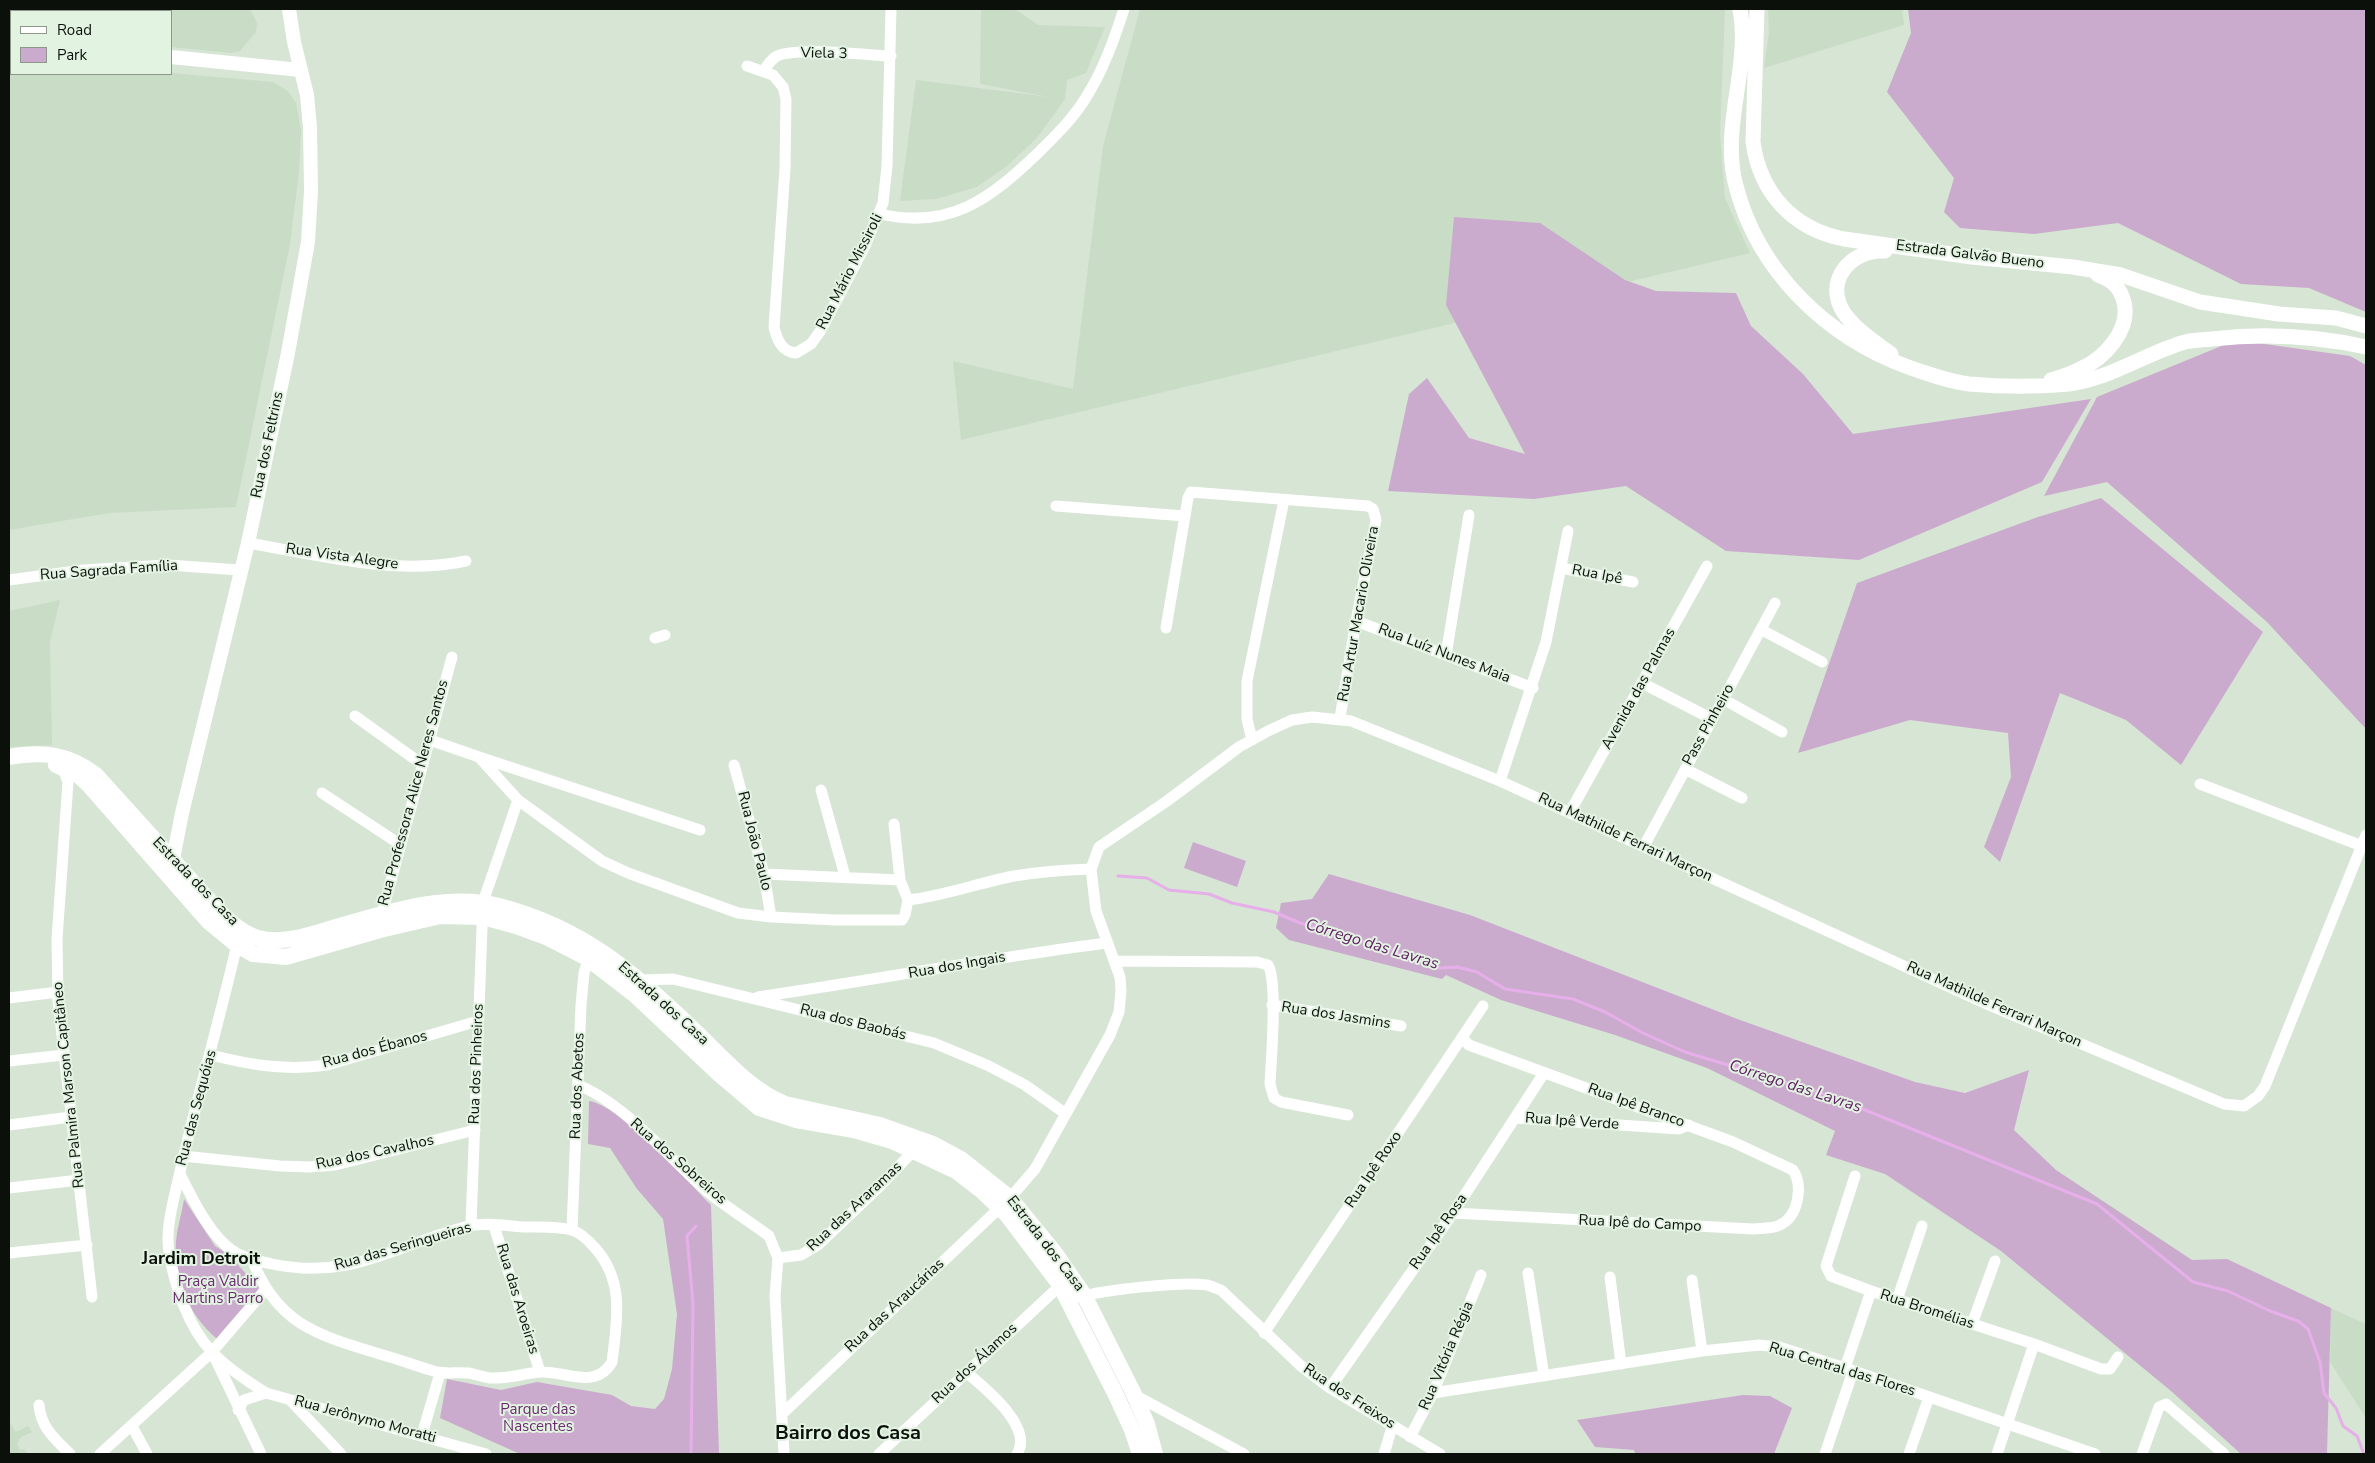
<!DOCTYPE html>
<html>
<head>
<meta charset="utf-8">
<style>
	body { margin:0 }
	#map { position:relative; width:2375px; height:1463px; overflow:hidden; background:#d6e5d4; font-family:"Nunito Sans",sans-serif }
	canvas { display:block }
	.frame { position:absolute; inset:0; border:10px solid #0b100b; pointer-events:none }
	.legend { position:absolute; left:10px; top:10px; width:162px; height:65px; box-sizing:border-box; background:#e3f3e1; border:1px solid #8d988b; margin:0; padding:6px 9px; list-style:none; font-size:15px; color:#0b100b }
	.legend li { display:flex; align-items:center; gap:10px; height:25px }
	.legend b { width:25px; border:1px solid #8d988b }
</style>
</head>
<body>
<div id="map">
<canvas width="2375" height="1463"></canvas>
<div class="frame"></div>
<ul class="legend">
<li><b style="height:6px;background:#fff"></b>Road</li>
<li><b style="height:14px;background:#cbabcd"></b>Park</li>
</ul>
</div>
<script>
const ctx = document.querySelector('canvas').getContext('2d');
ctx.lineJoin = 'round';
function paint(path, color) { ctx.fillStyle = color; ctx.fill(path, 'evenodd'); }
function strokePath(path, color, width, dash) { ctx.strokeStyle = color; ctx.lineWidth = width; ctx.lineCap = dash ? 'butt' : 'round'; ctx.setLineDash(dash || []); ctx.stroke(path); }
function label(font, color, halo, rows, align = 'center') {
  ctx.font = font + ' "Nunito Sans",sans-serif'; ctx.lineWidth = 4; ctx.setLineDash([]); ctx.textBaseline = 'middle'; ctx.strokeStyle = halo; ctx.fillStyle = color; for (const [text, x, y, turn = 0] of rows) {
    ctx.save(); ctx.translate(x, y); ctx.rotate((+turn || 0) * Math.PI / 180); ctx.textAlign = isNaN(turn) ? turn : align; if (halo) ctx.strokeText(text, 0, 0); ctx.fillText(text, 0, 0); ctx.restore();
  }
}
const built = new Path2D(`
	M9 9H250L257 23 256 32 240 51 231 53 171 47V11H11V19L9 18Z
	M981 9H1008L1018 11 1038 25 1105 27 1086 73 1067 80 1065 99 1037 138 1007 166 977 187 936 199 900 201 916 80 1049 97 980 84Z
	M1140 9H1725L1720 134 1725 198 1750 253 961 440 953 361 1073 389 1103 146Z
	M1768 9H1902L1904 25 1764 68 1769 32Z
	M9 39 11 40V74L171 73 273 82 288 91 296 103 301 130 299 172 290 244 236 507 109 513 9 530Z
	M60 600 50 642 52 745 9 747V611Z
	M2331 1308 2366 1324V1418L2330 1362Z
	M9 1421 16 1432 28 1426 32 1432 21 1437 17 1443 20 1450 24 1449 28 1454H9Z`);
const green = new Path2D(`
	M1908 9H2366V312L2309 288 2241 284 2118 223 2034 234 1960 228 1944 212 1954 178 1887 92 1911 33Z
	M1454 217 1540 223 1625 280 1656 291 1736 293 1751 326 1803 374 1853 434 2091 399 2042 482 1859 560 1726 551 1626 486 1534 499 1388 491 1409 394 1427 378 1469 438 1525 454 1446 305Z
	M2236 340 2350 356 2366 365V729L2267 622 2107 482 2044 496 2097 397Z
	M2101 498 2263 632 2181 765 2126 720 2060 693 2000 862 1984 847 2011 777 2008 733 1910 720 1798 753 1857 583 2038 517Z
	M1193 842 1246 861 1237 887 1184 868Z
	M1329 874 1470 915 1740 1020 1915 1082 1965 1093 2029 1070 2014 1130 2056 1170 2192 1260 2227 1259 2331 1308 2327 1454H2241L2171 1391 2001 1251 1885 1174 1826 1155 1835 1131 1707 1068 1615 1035 1501 1000 1446 975 1442 979 1289 940 1276 928 1281 903 1312 899Z
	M589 1101C620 1105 687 1181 711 1205L719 1454H520L440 1418 447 1379 501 1390 537 1382 612 1395 631 1406 655 1409 664 1399 672 1369 677 1314 663 1219 637 1189 610 1148 588 1144Z
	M184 1199 215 1246 229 1255 259 1288C248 1308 230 1320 217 1339 189 1315 173 1279 176 1242 177 1228 182 1213 184 1199Z
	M1743 1395 1770 1396 1792 1408 1774 1454H1635L1634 1450 1595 1447 1577 1420Z`);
const stream = new Path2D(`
	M1118 876 1147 878 1169 890 1209 894 1232 903 1274 912 1300 923 1330 930 1355 940 1381 945 1412 959 1440 968 1457 967 1477 972 1505 989 1573 999 1605 1012 1643 1033 1685 1052 1833 1097 2097 1204 2193 1282 2228 1291 2270 1311 2298 1321 2308 1329 2320 1362 2324 1393 2336 1408 2343 1426 2357 1436 2364 1454
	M691 1454 693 1304 687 1236 696 1226`);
const minor = new Path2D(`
	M747 66 773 75 783 87 786 99 785 169 774 327C777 340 782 352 796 353L811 344 821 330 865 246 883 203 887 166 891 9
	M764 70C768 65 771 59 777 56 796 47 867 55 891 56
	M880 214C950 230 990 199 1038 153 1055 136 1072 120 1085 99 1103 71 1114 40 1124 9
	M1056 506 1185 516
	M248 543C319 555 394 576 466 561
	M1561 568 1633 582
	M9 580 83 570 168 565 239 570
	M1356 621 1533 688
	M1166 628 1188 498 1191 492 1368 506 1373 509 1376 520 1356 621 1340 718
	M1762 630 1822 662
	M655 638 665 635
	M1446 655 1469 515
	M1642 683 1712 719
	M1723 699 1782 732
	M355 716 423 765
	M430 740 479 757 518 800 602 861 628 873 738 913 771 917 835 920H902L905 915 908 900 900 880 894 824
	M1252 740 1247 719V681L1284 500
	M479 757 700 830
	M734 765 764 874 771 917
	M62 766 68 782 57 939 58 1000 92 1297
	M1685 769 1742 798
	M1500 781 1546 642 1568 531
	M2200 784 2362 846
	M821 790 845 876
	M322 793 401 845
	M1570 812 1707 566
	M1644 846 1775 603
	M764 874 900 880
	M908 900C944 896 978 883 1014 876 1039 872 1065 870 1091 869
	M380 921 452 657
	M238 940C220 1019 197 1097 179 1176 174 1199 165 1228 169 1252 174 1284 188 1327 212 1352 227 1368 247 1381 266 1393
	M1115 961 1257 962 1268 965C1278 981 1271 1062 1270 1084L1274 1098 1281 1102 1348 1115
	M637 983 641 980 673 979 934 1043 989 1066 1025 1085 1066 1114
	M758 997C874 980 990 958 1106 943
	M9 998 58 992
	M1272 1005 1401 1026
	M211 1055C250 1065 287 1071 327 1065L478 1021
	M9 1061 64 1055
	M578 1085C624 1103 669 1158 707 1191 726 1207 749 1221 769 1236L778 1258 775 1296 784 1454
	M1515 1118 1679 1129 1689 1125
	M9 1125 71 1117
	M183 1156 280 1166 309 1167 335 1165 475 1130
	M180 1174C192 1198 210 1236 233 1251 244 1259 259 1261 272 1264 353 1281 396 1244 469 1226 484 1222 509 1226 526 1227 540 1227 557 1226 571 1230 580 1232 589 1241 595 1248 625 1281 617 1321 612 1362 595 1391 565 1370 539 1372 522 1374 507 1379 490 1378 483 1377 475 1374 468 1373 458 1372 447 1374 437 1372 419 1367 401 1360 383 1355 321 1336 277 1326 252 1259
	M1855 1176 1826 1266 1831 1276 1871 1291 2034 1344 2101 1369H2110L2118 1357
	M9 1188 79 1180
	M1453 1213 1753 1229C1762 1228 1773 1229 1780 1225 1799 1216 1803 1185 1793 1170L1733 1142 1469 1045 1463 1039
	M471 1225 483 902 518 800
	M494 1226 540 1372
	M572 1230 581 1005 584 973 590 953
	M9 1253 87 1245
	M778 1258 801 1255 818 1245 882 1184 917 1147
	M1528 1273 1544 1376
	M1610 1277 1621 1364
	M1692 1280 1702 1351
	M1079 1297C1105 1290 1181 1281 1207 1285 1212 1286 1217 1289 1221 1290L1301 1366 1330 1388 1440 1454
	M1897 1300 1922 1226
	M1972 1324 1995 1261
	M1264 1333 1483 1006
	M214 1356 261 1454
	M1845 1368 1871 1291
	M966 1372C986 1389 1034 1427 1017 1454
	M1330 1388 1453 1213 1544 1073
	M1131 1393 1244 1454
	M1433 1393 1702 1351 1759 1345 1779 1347 1845 1368 2095 1454
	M291 1401 341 1454
	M39 1405C41 1428 55 1439 70 1454
	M238 1410 244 1400 266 1393 486 1454
	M782 1414 1010 1198 1035 1169 1110 1035 1119 1012 1121 991 1120 977 1096 911 1091 869 1099 847 1167 801 1239 747 1268 731 1292 720 1312 717 1351 721 1500 781 1989 1005 2224 1104 2244 1106 2258 1096 2265 1086 2366 835
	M132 1426 147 1454
	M422 1435 440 1373
	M1410 1437 1433 1393 1481 1275
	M100 1454 212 1352 266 1289
	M879 1454 1064 1282
	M1384 1454 1392 1427
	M1825 1454 1853 1371
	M1909 1454 1929 1397
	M1997 1454 2034 1344
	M2142 1454 2159 1407 2166 1404 2224 1454`);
const tertiary = new Path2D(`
	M9 27 11 28
	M171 57 300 70
	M168 867 173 859 182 813 248 543 288 353 308 242 311 191 310 127 307 95 294 42 289 9`);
const secondary = new Path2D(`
	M1740 9C1751 67 1720 127 1736 186 1758 271 1826 337 1908 367 1928 374 1948 381 1969 384 2002 387 2037 387 2069 384 2110 379 2146 353 2185 342 2193 340 2203 340 2212 339 2263 333 2316 336 2366 347
	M1757 9 1753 142C1760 193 1793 229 1844 239L1972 257 2073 267 2121 275 2200 302 2279 314 2336 318 2366 326
	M1885 251C1851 249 1823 281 1844 313 1856 330 1875 342 1891 354
	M2051 380C2061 377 2071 374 2080 369 2104 359 2131 330 2124 302 2120 287 2112 280 2098 275`);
const primary = new Path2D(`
	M9 757C42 751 69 754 96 775L218 910C230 922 242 933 258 938 283 945 312 934 336 927 387 913 446 892 499 906 584 928 636 974 697 1033 724 1059 750 1090 785 1104L880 1125 933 1144 961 1159 1010 1198 1055 1253 1084 1295 1133 1392 1147 1424 1155 1454
	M56 765 78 775 88 784 208 921 237 945 253 954 286 957 380 930 440 916 483 917 516 926 546 937 587 958 635 995 719 1074 759 1108 796 1120 854 1130 892 1141 956 1171 982 1191 1007 1215 1060 1285 1115 1393 1132 1430 1140 1454`);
const streetNames = [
	["Viela 3",824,54,1],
	["Estrada Galvão Bueno",1970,255,7],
	["Rua Mário Missiroli",850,272,-63],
	["Rua dos Feltrins",268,445,-78],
	["Rua Vista Alegre",342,557,8],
	["Rua Sagrada Família",109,571,-4],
	["Rua Ipê",1597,575,11],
	["Rua Artur Macario Oliveira",1359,614,-80],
	["Rua Luíz Nunes Maia",1444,654,21],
	["Avenida das Palmas",1639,689,-61],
	["Pass Pinheiro",1709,725,-61],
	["Rua Professora Alice Neres Santos",414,793,-75],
	["Rua Mathilde Ferrari Marçon",1625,838,25],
	["Rua João Paulo",754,841,76],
	["Estrada dos Casa",195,882,46],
	["Rua dos Ingais",957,966,-10],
	["Estrada dos Casa",663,1004,42],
	["Rua Mathilde Ferrari Marçon",1994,1005,24],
	["Rua dos Jasmins",1336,1016,9],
	["Rua dos Baobás",853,1023,14],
	["Rua dos Ébanos",375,1050,-15],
	["Rua dos Pinheiros",477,1064,-88],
	["Rua Palmira Marson Capitâneo",69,1085,-96],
	["Rua dos Abetos",578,1086,-88],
	["Rua Ipê Branco",1636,1106,20],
	["Rua das Sequóias",197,1108,-75],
	["Rua Ipê Verde",1572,1122,4],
	["Rua dos Cavalhos",375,1153,-12],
	["Rua dos Sobreiros",678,1162,41],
	["Rua Ipê Roxo",1374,1170,-56],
	["Rua das Araramas",855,1207,-43],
	["Rua Ipê do Campo",1640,1224,3],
	["Rua Ipê Rosa",1439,1232,-55],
	["Estrada dos Casa",1045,1244,52],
	["Rua das Seringueiras",403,1247,-16],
	["Rua das Aroeiras",517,1299,73],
	["Rua das Araucárias",895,1306,-43],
	["Rua Bromélias",1927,1310,18],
	["Rua Vitória Régia",1447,1356,-67],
	["Rua dos Álamos",975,1364,-43],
	["Rua Central das Flores",1842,1370,17],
	["Rua dos Freixos",1349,1397,33],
	["Rua Jerônymo Moratti",365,1420,15]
];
const parkNames = [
	["Praça Valdir",218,1282],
	["Martins Parro",218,1299],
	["Parque das",538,1410],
	["Nascentes",538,1427]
];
const waterNames = [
	["Córrego das Lavras",1372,945,17],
	["Córrego das Lavras",1795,1087,18]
];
const quarterNames = [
	["Jardim Detroit",201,1260]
];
const districtNames = [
	["Bairro dos Casa",848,1434]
];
paint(built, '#c9ddc6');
paint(green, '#cbabcd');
strokePath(stream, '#e6afe9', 3);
strokePath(minor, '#fff', 11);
strokePath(tertiary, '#fff', 14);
strokePath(secondary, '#fff', 15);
strokePath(primary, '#fff', 16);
label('15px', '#0b100b', '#e3f3e1', streetNames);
label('15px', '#6b2b70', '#e3f3e1', parkNames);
label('italic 16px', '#612166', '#e3f3e1', waterNames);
label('bold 18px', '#0b100b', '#e3f3e1', quarterNames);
label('bold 20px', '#0b100b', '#e3f3e1', districtNames);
</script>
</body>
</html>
